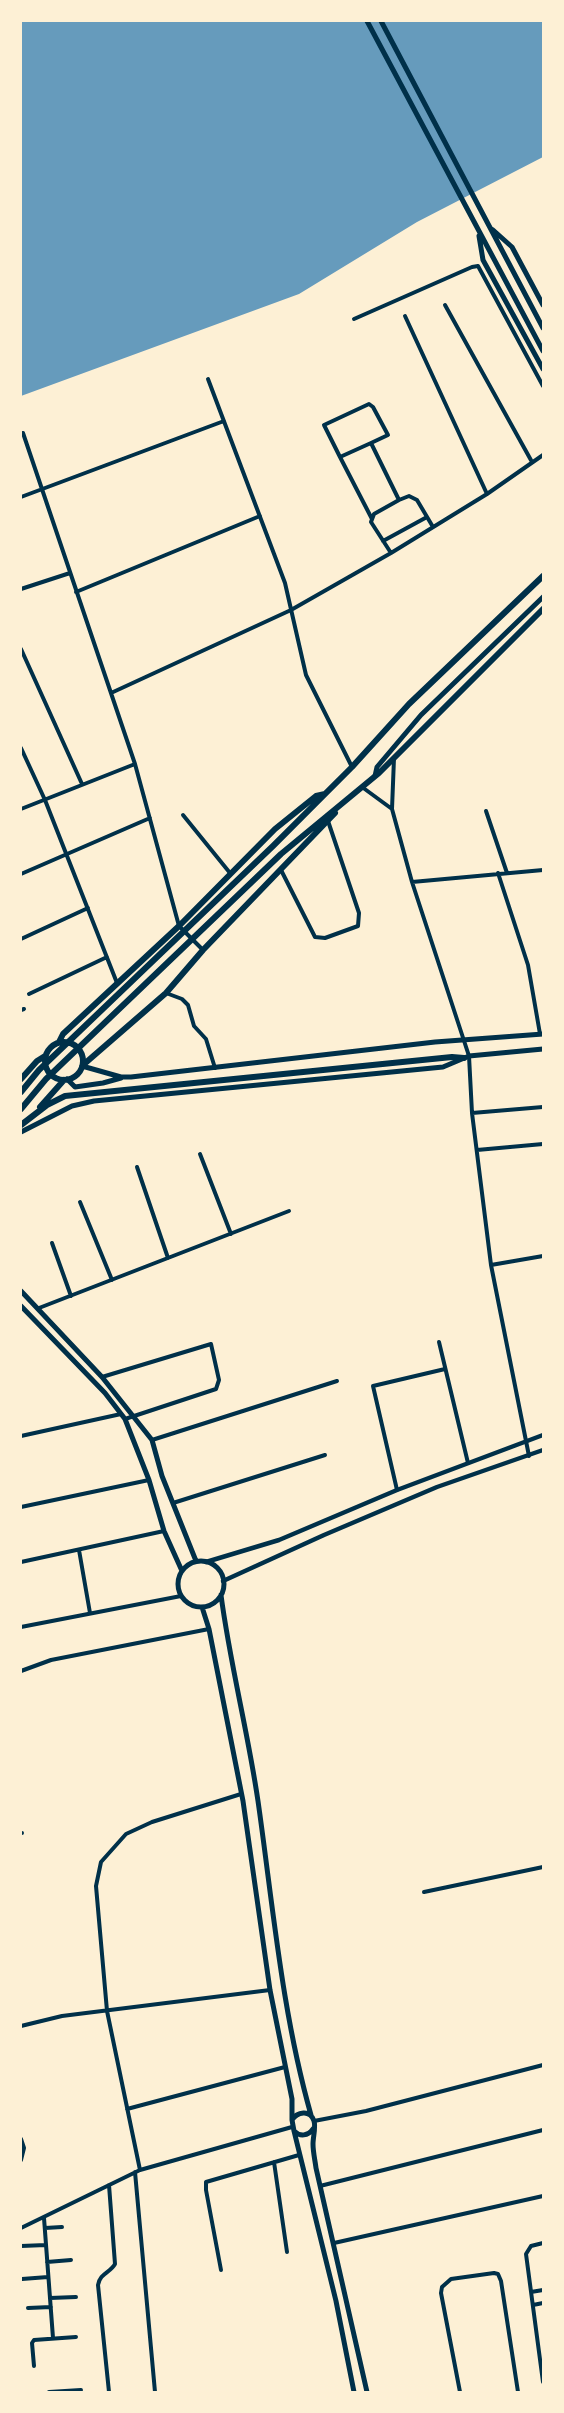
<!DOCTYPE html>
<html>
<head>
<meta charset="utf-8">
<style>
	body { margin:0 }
	#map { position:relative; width:564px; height:2413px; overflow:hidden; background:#fdf0d5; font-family:Roboto,sans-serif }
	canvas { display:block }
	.frame { position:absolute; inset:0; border:22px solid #fdf0d5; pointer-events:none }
</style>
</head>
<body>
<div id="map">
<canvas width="564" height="2413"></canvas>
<div class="frame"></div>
</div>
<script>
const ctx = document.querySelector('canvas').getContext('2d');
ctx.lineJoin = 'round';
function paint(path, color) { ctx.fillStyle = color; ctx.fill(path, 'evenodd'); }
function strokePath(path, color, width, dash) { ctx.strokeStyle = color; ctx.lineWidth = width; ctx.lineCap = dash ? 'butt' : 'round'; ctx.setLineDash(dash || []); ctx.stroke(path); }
const water = new Path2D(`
	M21 21H543V157L417 222 299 294 21 396Z`);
const minor = new Path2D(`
	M445 305 532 462
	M405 316 487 494
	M354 319 472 267 478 266 543 386
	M208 379 285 583 306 675 352 767
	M23 433 135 764 179 926 203 950
	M371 443 340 457 372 519
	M340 457 324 425 369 404 373 407 388 435 371 443 399 500 409 496 417 500 433 527
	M21 497 224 421
	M383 541 427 517
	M391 553 371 522 374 514 399 500
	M21 589 70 573
	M76 592 260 516
	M21 649 82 784
	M111 693 291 610 391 553 487 494 543 455
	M21 748 45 800 117 983
	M362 787 392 809 394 758
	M21 809 135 764
	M392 809 412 882 469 1056 472 1113 491 1265 529 1456
	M486 811 507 873
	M183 815 230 873
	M281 870 315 937 325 938 358 926 359 913 328 821
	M498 873 528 965 540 1034
	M21 874 150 818
	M412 882 543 870
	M21 939 88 908
	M166 993 182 999 188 1005 194 1026 206 1039 215 1068
	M29 994 107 957
	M21 1010 24 1009
	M472 1113 543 1107
	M477 1150 543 1144
	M200 1154 231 1234
	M137 1167 168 1258
	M80 1202 112 1280
	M52 1243 71 1296
	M491 1265 543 1256
	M39 1308 289 1211
	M439 1342 468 1463
	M102 1377 211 1344 219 1380 216 1389 125 1419
	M21 1436 121 1414
	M152 1440 337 1381
	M397 1490 373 1386 445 1369
	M173 1503 325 1455
	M21 1507 149 1480
	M79 1550 90 1613
	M21 1562 164 1531
	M21 1627 181 1596
	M21 1671 51 1660 209 1629
	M21 1833H22
	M424 1892 543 1867
	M21 2026 62 2016 270 1990
	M127 2109 285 2067
	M314 2121 366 2111 543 2065
	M21 2139 24 2148 21 2160
	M274 2162 287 2252
	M140 2170 107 2011 96 1886 101 1862 126 1834 152 1822 241 1794
	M135 2172 155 2392
	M109 2185 115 2264C110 2273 100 2273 98 2285L109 2392
	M320 2186 543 2130
	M44 2218 53 2338
	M21 2228 140 2170 292 2127
	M45 2228 62 2227
	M334 2243 543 2196
	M543 2243 531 2246 526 2254 543 2382
	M21 2246 46 2245
	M47 2262 71 2260
	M221 2270 206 2190V2182L299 2155
	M22 2279 48 2277
	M531 2292 543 2290
	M50 2298 76 2297
	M533 2305 543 2303
	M28 2308 51 2307
	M34 2366 32 2343 34 2340 76 2337
	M49 2392 81 2390
	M460 2392 441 2293 442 2287 451 2279 494 2273 498 2274 501 2281 518 2392`);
const tertiary = new Path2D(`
	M206 1562 279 1540 397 1490 543 1435
	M223 1581 324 1535 437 1487 543 1450`);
const secondary = new Path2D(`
	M367 21 543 351
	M381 21 543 328
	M493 230 512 247 543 305
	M479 236 483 260 543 369
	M375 776 377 767 421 715 543 597
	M82 1066 121 1077H131L435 1042 543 1034
	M67 1079 75 1087 103 1083 121 1078
	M21 1132 72 1106 94 1101 443 1067 469 1056 543 1049
	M21 1291 102 1377 152 1440 162 1476 196 1561
	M21 1306 105 1393 125 1419 149 1480 164 1531 182 1571
	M178 1584a23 23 0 1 1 46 0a23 23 0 1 1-46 0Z
	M221 1595C230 1664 248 1732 258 1801 273 1906 282 2013 311 2115
	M202 1607 209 1629 243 1801 270 1990 292 2099V2120
	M313 2129C308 2136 300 2137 294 2131L292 2120C297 2112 310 2109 314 2121 316 2127 313 2137 313 2144 313 2152 315 2160 316 2168L367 2392
	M294 2131 336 2301 354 2392`);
const primary = new Path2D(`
	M45 1061a19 19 0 1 1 38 0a19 19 0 1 1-38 0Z
	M59 1042 63 1034 179 926 275 829 316 796 325 794
	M83 1065 166 993 203 950 335 813
	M21 1079 37 1061 45 1056
	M21 1092 39 1070 273 846 352 767 409 704 543 576
	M40 1107 64 1080
	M21 1109 46 1079 281 854 379 773 543 609
	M21 1125 47 1105 65 1096 452 1057 464 1058`);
paint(water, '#669bbc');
strokePath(minor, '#003049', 4);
strokePath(tertiary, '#003049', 4.5);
strokePath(secondary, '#003049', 5);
strokePath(primary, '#003049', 6);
</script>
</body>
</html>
